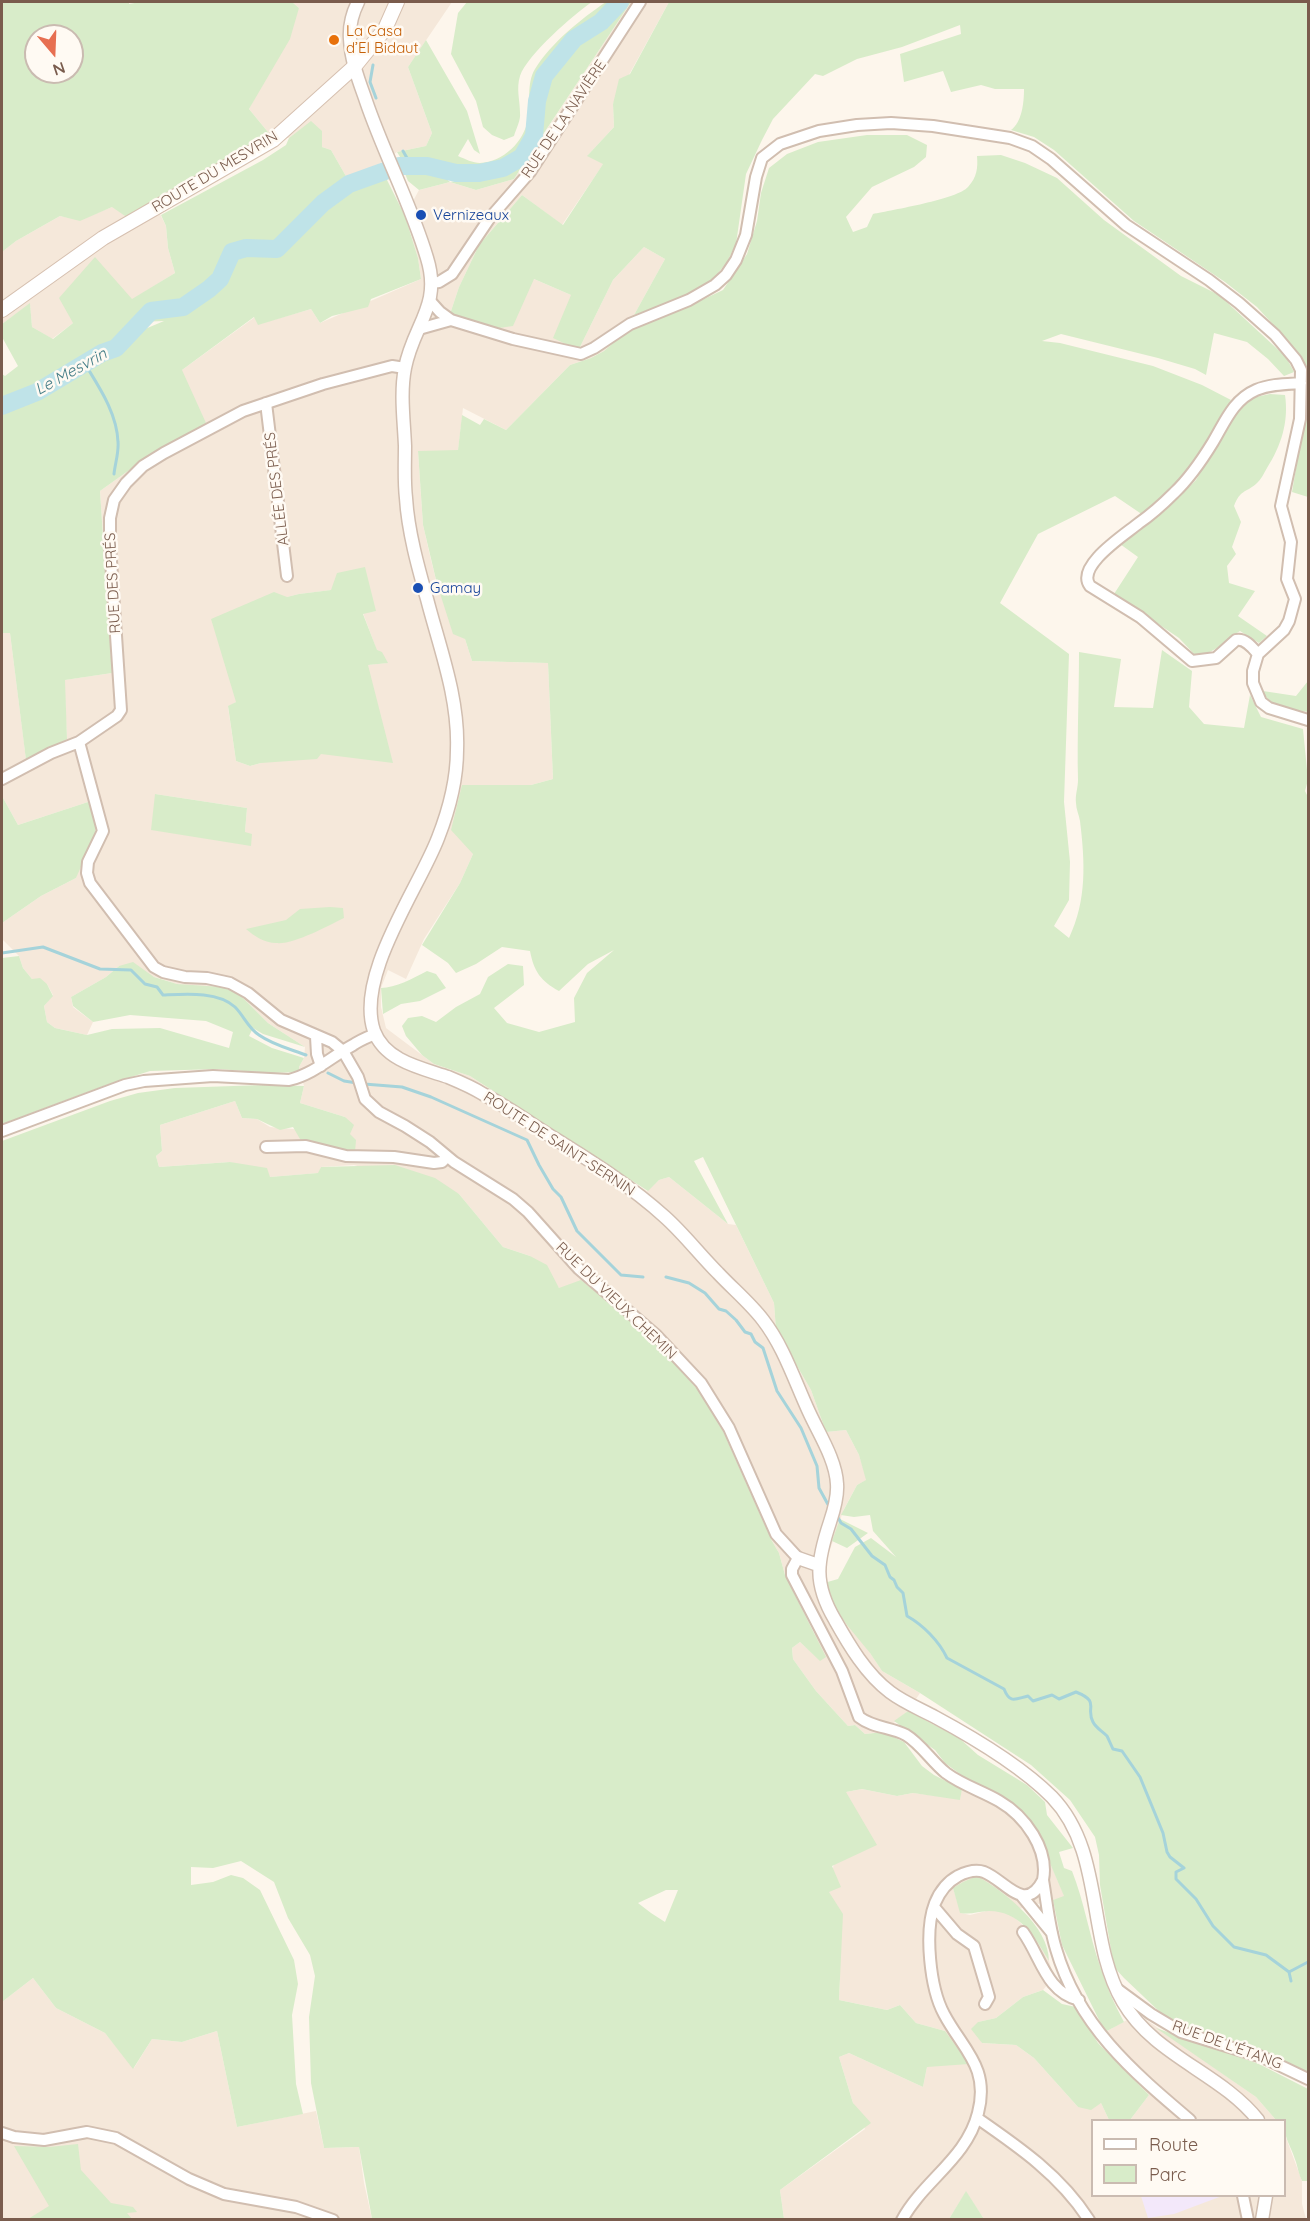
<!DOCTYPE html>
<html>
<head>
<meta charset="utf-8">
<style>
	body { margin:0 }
	#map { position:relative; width:1310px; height:2221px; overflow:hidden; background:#fdf6ec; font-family:Quicksand,sans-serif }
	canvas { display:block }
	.frame { position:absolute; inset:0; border:3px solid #7a5c4d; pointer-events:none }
	.legend { position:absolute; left:1091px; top:2119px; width:195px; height:78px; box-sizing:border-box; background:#fffaf3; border:2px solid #cabbb1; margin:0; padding:8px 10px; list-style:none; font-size:18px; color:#7a5c4d }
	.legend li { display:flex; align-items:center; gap:12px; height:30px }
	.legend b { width:30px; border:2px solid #cabbb1 }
	.north { position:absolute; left:24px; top:24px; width:60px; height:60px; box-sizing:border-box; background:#fffaf3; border:2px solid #cabbb1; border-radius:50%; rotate:161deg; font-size:16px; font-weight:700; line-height:24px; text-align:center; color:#7a5c4d }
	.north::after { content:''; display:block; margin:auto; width:21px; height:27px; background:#e76f51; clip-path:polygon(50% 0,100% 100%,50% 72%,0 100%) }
</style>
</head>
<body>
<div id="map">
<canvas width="1310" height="2221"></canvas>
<div class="frame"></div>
<ul class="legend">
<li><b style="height:8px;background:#fff"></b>Route</li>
<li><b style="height:16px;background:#d8ecc9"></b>Parc</li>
</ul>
<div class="north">N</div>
</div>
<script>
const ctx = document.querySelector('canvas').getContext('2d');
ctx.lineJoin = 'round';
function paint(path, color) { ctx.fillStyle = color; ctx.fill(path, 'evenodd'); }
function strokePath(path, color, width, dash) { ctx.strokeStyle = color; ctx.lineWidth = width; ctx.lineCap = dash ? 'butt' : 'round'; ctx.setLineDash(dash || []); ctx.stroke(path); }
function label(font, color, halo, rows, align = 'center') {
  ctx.font = font + ' Quicksand,sans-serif'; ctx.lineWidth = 5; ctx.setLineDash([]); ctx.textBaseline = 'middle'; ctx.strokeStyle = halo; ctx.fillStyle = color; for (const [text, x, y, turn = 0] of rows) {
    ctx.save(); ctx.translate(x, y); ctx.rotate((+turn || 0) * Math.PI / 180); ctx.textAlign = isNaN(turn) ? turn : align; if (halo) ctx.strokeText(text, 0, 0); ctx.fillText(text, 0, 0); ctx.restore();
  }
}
const residential = new Path2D(`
	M292 2H452L408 67 432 133 426 146 397 152 379 164 347 178 331 150 322 147 311 122 289 138 272 137 249 109 299 8Z
	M631 2H669L613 104 614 127 588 155 604 163 562 225 522 195 479 245 459 287 450 314 534 279 571 295 580 347 613 280 644 247 665 259 634 315 628 330 604 351 591 358 570 365 506 430 463 408 458 451H418L423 525 431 560 437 584 465 639 472 661 548 663 553 779 531 785H462L473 854 460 883 424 939 406 979 388 970 381 988V1007L386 1028 434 1064 470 1076 647 1191 659 1180 669 1177 728 1224 736 1225 774 1303 776 1330 811 1390 826 1432 846 1430 859 1455 867 1480 857 1485 844 1509 824 1567V1583L882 1671 920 1693 908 1711 883 1732 865 1734 855 1725 848 1726 816 1691 793 1659 792 1648 800 1642 820 1660 814 1631 785 1575 779 1553 772 1541 723 1431 699 1391 651 1338 621 1311 559 1288 530 1256 503 1247 459 1194 354 1165 321 1167 319 1173 270 1177 230 1162 159 1167 156 1156 162 1151 160 1125 235 1101 242 1118 257 1119 270 1127 350 1134 345 1117 300 1103 304 1086 299 1067 304 1058 305 1047 268 1023 239 994 177 984 119 966 106 977 71 997 73 1007 93 1022 87 1035 55 1028 47 1022 44 1006 53 995 47 984 32 979 23 968 19 956 2 939V923L41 896 76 878 88 802 18 825 2 796V633H10L26 759 67 738 64 680 112 673 100 491 142 461 182 370 255 317 259 324 311 309 320 323 421 279 418 258 405 216 419 190 450 182 476 190 514 179ZM332 590 375 611 363 613 377 651 387 663 368 665 261 763 250 766 236 761 228 707 236 702 287 597 299 594ZM155 794 247 808 245 832Z
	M156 206 166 226 168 248 175 273 132 300 73 323 52 339 32 327 30 304 2 324V252L16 241 60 216 80 220 112 207Z
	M964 1777 984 1787 1020 1811 1043 1847 1065 1897 1019 1909 1000 1890 953 1888 961 1913 970 1915 986 1911H1003L1015 1918 1033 1934 1049 1961 1054 1977 1043 1990 1023 1997 996 2018 978 2022 982 2043 1016 2045 1034 2058 1078 2107 1101 2103 1109 2120H1092V2196H1284L1285 2135 1302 2181V2204L1306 2219H984L966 2192 949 2219H784L780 2190 865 2129 853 2103 839 2057 849 2053 923 2087 927 2067 945 2031 916 2023 900 2005 887 2010 839 2000 840 1981 829 1892 846 1792 862 1789 897 1796 913 1793 960 1799Z
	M33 1978 56 2008 105 2033 134 2068 152 2039 182 2042 217 2031 237 2127 316 2111 324 2148 359 2147 364 2183 372 2219 2 2220V2002Z
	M1138 2014 1256 2097 1276 2120H1130L1149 2095 1110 2054 1105 2032Z`);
const education = new Path2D(`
	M1141 2196H1222L1174 2214 1148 2218Z`);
const green = new Path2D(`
	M2 2H129V4L140 2H292L299 8 290 39 249 109 272 137 128 218 112 207 80 221 60 216 16 241 2 252ZM36 36H72V72H36Z
	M467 2H592C574 14 527 55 520 76 516 89 520 100 520 113 521 120 516 129 514 136L504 140 492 135 483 127 476 101 451 54 458 13Z
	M606 2H613L600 18 584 25 573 36 547 67 539 81 534 104 532 127 518 155 507 162 476 169 457 168 435 162 402 160 397 152 426 146 432 133 408 67 426 40 467 111 480 154 474 150 468 139 458 156C465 159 473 163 480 163 503 162 524 142 528 119 531 103 526 84 535 69 551 43 582 18 606 2Z
	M623 2H631L542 136 543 97 547 79 580 38 608 20Z
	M669 2H1308V377L1298 352 1257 307 1225 282 1134 221 1054 150 1034 137 1011 130C1022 122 1024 103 1024 89H995L981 85 951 92 943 71 904 82 900 54 961 34 960 25 902 47 857 59 823 76 815 74 773 119 762 140 746 174 736 244 727 262 715 277 696 292 634 315 665 259 644 247 613 280 580 347H572L553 338 571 295 534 279 513 326 499 328 450 314 459 287 479 245 522 195 563 225 603 164 587 156 614 127 613 104 619 79 630 74Z
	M311 121 322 131V147L331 150 347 178 379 164 405 216 418 258 421 279 371 299 368 307 332 316 320 323 311 309 258 325 254 317 182 370 206 423 142 461 100 491 112 673 65 680 67 739 26 760 10 633H2V374L5 376 18 366 2 337V324L30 303 32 327 53 339 73 323 59 298 95 257 132 299 175 273 168 248 166 226 161 215 263 160 286 145 289 138ZM164 321 145 329 118 350 57 383 68 368 112 343 138 322Z
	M867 135H907L927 145 926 157 914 167 872 187 846 217 853 232 867 227 873 214C892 210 958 199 968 187 977 177 978 168 977 156L1001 155 1025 163 1057 178 1104 220 1181 276 1219 295 1286 357 1294 372 1284 376 1268 359 1247 342 1214 333 1206 375 1195 369 1158 358 1061 334 1042 341 1060 343 1153 366 1202 385 1231 400 1190 469 1171 490 1143 515 1115 496 1038 534 1000 603 1069 654 1064 802 1070 862 1069 900 1054 926 1069 938C1087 900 1085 862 1080 821 1079 815 1076 809 1076 803 1075 795 1078 788 1078 780 1077 738 1079 695 1079 652L1121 659 1114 707 1153 708 1162 650 1192 671 1189 707 1204 724 1244 728 1250 695 1261 717 1303 729 1308 780 1305 791 1308 797V2074L1272 2056 1197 2032 1163 2015 1124 1978 1114 1967 1100 1885 1099 1855 1095 1837 1070 1800 1031 1765 920 1693 882 1671 870 1653 847 1625 829 1598 824 1583 838 1579 855 1547 871 1538 896 1557 873 1531 870 1515 854 1517 841 1515 857 1485 866 1480 859 1455 846 1430 826 1432 811 1390 776 1330 774 1303 703 1157 694 1161 728 1224 669 1177 659 1180 648 1191 470 1076 434 1064 422 1055 406 1036 402 1026 408 1018 422 1016 436 1022 456 1007 480 994 488 977 508 964 523 966 524 985 494 1008 507 1023 539 1032 575 1022 574 998 587 973 614 950 588 964 559 991C541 981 534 972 530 951L502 947 476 964 456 973 448 963 422 945 460 883 473 854 451 830 462 785H531L553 779 548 663 472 661 465 639 453 634 437 584 423 525 418 451 458 450 462 415 480 425 484 419 506 430 570 365 591 358 604 351 628 330 683 309 723 290 747 254 757 221 761 193 769 168 787 154 818 142Z
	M523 165 514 179 476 190 450 182 419 190 408 181 404 171 441 174 450 182 498 175Z
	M1270 394 1285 395C1289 422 1281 446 1267 468 1264 473 1261 480 1256 484 1244 494 1241 489 1234 506L1241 522 1232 547 1236 554 1227 566 1229 583 1255 591 1238 616 1267 636 1259 643 1240 631C1224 641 1214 656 1194 654L1179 638 1114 594 1138 557 1120 544 1166 510 1196 480 1235 413 1251 398Z
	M1308 397V497L1292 492Z
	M365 567 376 611 363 614 377 650 382 652 388 663 368 665 393 763 321 754 317 759 261 763 250 766 236 761 228 706 236 702 211 619 274 592 287 597 299 594 331 590 337 573Z
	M1308 681V712C1293 709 1269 708 1263 691L1296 696Z
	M155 794 247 808 245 832 252 834 251 846 151 830Z
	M2 796 18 825 88 802 96 821 95 835 76 878 41 896 2 923Z
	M330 907 343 908 344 918C327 926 294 945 276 943 265 943 254 936 246 929L286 920 300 909Z
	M19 956 23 968 32 979 40 978 47 984 53 996 44 1006 47 1022 55 1028 87 1035 112 1029 160 1028 229 1048 233 1032 206 1021 130 1015 93 1022 73 1006 71 997 106 977 119 966 133 962 154 977 177 984 222 987 239 994 268 1023 305 1047 263 1034 253 1028 249 1036 272 1048 304 1058 299 1067 300 1072 271 1073 219 1069 150 1071 109 1084 2 1124V958Z
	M427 971 436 974 446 988 420 1001 401 1004 383 1014 381 988C395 988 414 978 427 971Z
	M263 1085 304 1086 300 1103 345 1117 354 1125 350 1134 356 1140 355 1152H342L300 1139 293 1127 280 1130 257 1119 242 1118 235 1101 160 1125 162 1151 156 1156 159 1167 230 1162 267 1168 270 1177 318 1173 321 1167 395 1165 435 1178 459 1194 503 1247 530 1256 547 1265 559 1288 581 1280 651 1338 699 1391 723 1431 772 1541 779 1553 785 1575 826 1657 820 1661 800 1642 792 1648 793 1659 816 1691 848 1726 855 1725 865 1734 883 1732 904 1742 922 1766 934 1775 962 1789 960 1800 913 1793 897 1796 862 1789 846 1792 877 1845 832 1866 841 1887 829 1892 843 1914 839 2000 887 2010 900 2005 916 2023 945 2031 969 2064 927 2067 923 2087 849 2053 839 2057 853 2103 871 2123 780 2190 784 2219H372L359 2147 324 2148 311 2083 309 2017 315 1976 310 1955 288 1918 274 1882 241 1861 213 1868 191 1867V1885L213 1882 231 1875 243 1878 260 1890 294 1960 298 1984 292 2015 296 2084 303 2114 237 2127 217 2031 182 2042 152 2039 133 2069 105 2033 56 2008 33 1978 2 2002V1141L110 1101 138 1093 175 1088ZM666 1890H678L665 1922 651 1913 638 1903Z
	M840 1519 868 1533 847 1548 832 1541Z
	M908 1711 959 1738 978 1755 1027 1785 1045 1802 1047 1815 1073 1848 1059 1852 1064 1868 1072 1871C1084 1901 1089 1934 1100 1966 1106 1985 1114 2004 1124 2022L1105 2032 1062 1945 1053 1900 1064 1896 1043 1847 1020 1811 984 1787 964 1777 945 1763 935 1750 894 1721Z
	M977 1876C1005 1892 1049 1926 1049 1961 1035 1937 1020 1911 989 1911 979 1911 971 1915 960 1913L953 1888 963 1882Z
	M1043 1990 1062 2004 1076 2007 1098 2043 1149 2095 1130 2120H1109L1101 2103 1091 2110 1078 2107 1034 2058 1016 2045 982 2043 971 2029 978 2022 996 2018 1023 1997Z
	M1156 2028 1259 2064 1308 2089V2181H1302C1299 2175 1298 2169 1296 2162 1291 2145 1284 2140 1284 2120H1276L1256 2097Z
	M78 2144 81 2170 111 2203 133 2207 137 2212 127 2213 132 2219H28L49 2206 14 2146 49 2147Z
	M966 2191 984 2219H949Z`);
const stream = new Path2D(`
	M373 65 370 82 376 98
	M403 151 411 165
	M85 364C99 387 117 413 118 442 119 452 115 464 114 474
	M2 953 43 947 100 969 131 970 145 984 157 987 163 995C185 994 218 991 235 1007 244 1016 248 1028 259 1035 273 1045 290 1049 306 1055
	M328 1073 344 1081 357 1083
	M364 1084 402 1087 431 1097 527 1140 539 1165 553 1189 561 1197 577 1231 621 1275 643 1277
	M666 1277 689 1283 705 1293 719 1309 726 1311 736 1320 745 1332 751 1334 755 1342 763 1348 777 1391 801 1428 817 1466 819 1488 831 1510
	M836 1514 841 1523 851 1529 872 1556 885 1565 890 1577 894 1580 897 1587 903 1593 907 1616C923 1625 939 1641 947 1658L1004 1689C1010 1704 1015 1699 1028 1696L1033 1701 1052 1695 1059 1699 1076 1692C1101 1702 1085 1707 1093 1722 1096 1728 1102 1731 1107 1736 1109 1740 1111 1745 1113 1749L1122 1751 1140 1777 1163 1833 1167 1852 1170 1857 1184 1868 1176 1872V1879L1196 1899 1213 1926 1234 1947 1266 1955 1289 1972 1291 1981
	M1289 1972 1308 1962`);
const river = new Path2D(`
	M2 406 37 392 102 353 116 348 151 311 183 307 209 289 220 279 232 252 246 248 277 249 323 203 349 184 399 166H427L456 173H479L503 168 522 157 534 136 537 101 544 76 574 39 601 22 620 2`);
const minor = new Path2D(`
	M432 283 439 282 452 274 489 219 530 172 640 2
	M431 302 440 312 451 320 513 339 581 354 594 348 630 324 689 300 715 285 726 275 736 260 746 235 756 177 762 158 780 144 819 131 857 125 891 123 933 126 1010 138 1032 146 1051 159 1126 225 1209 280 1239 303 1275 335 1296 360 1301 370 1300 419 1281 506 1291 542 1287 579 1295 599 1289 621 1284 630 1258 654 1253 671V683L1261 702 1269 708 1308 720
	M419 329 451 320
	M266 403 287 576
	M1258 654C1252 647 1245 638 1236 640L1216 658 1192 661 1140 617 1090 586C1075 566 1126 534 1139 523 1152 514 1163 504 1174 493 1190 478 1202 460 1213 442 1225 422 1233 400 1256 390 1270 384 1286 384 1301 383
	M79 742 103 831 88 862 87 873 90 883 154 967 163 972 185 977 207 978 230 983 248 993 281 1020 332 1042 343 1051 358 1077 365 1099 379 1112 405 1126 430 1142 454 1162 513 1199 528 1212 579 1269 656 1335 701 1383 729 1428 776 1534 798 1558 792 1569V1575L842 1671 859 1717C873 1728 891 1727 906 1735 921 1744 932 1762 946 1773 962 1785 982 1791 999 1801 1025 1816 1049 1849 1043 1880 1047 1903 1049 1927 1056 1949 1078 2025 1132 2071 1190 2120
	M2 779 51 753 79 742 117 716 121 710 110 546V518L114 500 126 483 143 466 164 453 243 411 323 384 392 366 405 368
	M316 1037 317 1054 321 1066
	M2 1131 125 1085 144 1081 213 1076 289 1080C314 1074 331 1057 353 1045 360 1040 368 1037 375 1034
	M266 1147 306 1146 346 1156 394 1157 434 1163 442 1162 447 1157
	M1021 1895 1052 1933
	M934 1907 957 1934 974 1946 987 1990 989 1997 985 2004
	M1023 1932C1041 1957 1046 1992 1079 2000
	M1117 1989 1151 2014 1181 2032 1262 2057 1308 2079
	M977 2118C1019 2147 1061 2176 1089 2220
	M2 2133 14 2137 44 2140 87 2132 116 2138 189 2179 224 2194 296 2207 333 2220
	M1243 2196 1248 2220
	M902 2220C923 2181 967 2158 978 2113 990 2067 963 2050 944 2014 930 1988 924 1931 935 1903 940 1891 947 1882 958 1876 966 1872 975 1869 984 1872 1005 1880 1025 1915 1043 1880`);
const tertiary = new Path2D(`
	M358 2C352 14 349 25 350 39 351 61 359 81 366 101 384 154 411 204 427 258 442 306 413 325 405 368 400 393 404 421 405 446 405 463 404 481 406 498 408 531 418 567 427 599 440 649 459 698 457 750 457 781 449 810 438 838 419 888 355 976 374 1031 385 1061 421 1068 448 1077 460 1082 472 1087 483 1094 506 1106 527 1121 549 1135 589 1160 630 1185 665 1217 684 1234 700 1255 718 1273 733 1289 750 1303 763 1320 784 1347 795 1382 809 1412 819 1434 836 1460 837 1484 838 1497 834 1510 830 1522 817 1561 813 1583 835 1620 849 1645 866 1674 890 1692 903 1702 920 1709 935 1717 974 1738 1021 1766 1052 1797 1105 1852 1086 1939 1123 2002 1154 2056 1221 2073 1258 2120
	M798 1558 818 1565
	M1262 2220 1266 2196`);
const secondary = new Path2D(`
	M2 310 103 238 273 140 354 67 385 29 397 2`);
const markers = [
	[334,40,6,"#e8710a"],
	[421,215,6,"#1a4fb4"],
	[418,588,6,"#1a4fb4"]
];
const foodNames = [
	["La Casa",346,31],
	["d’El Bidaut",346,48]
];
const streetNames = [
	["RUE DE LA NAVIÈRE",564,119,-56],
	["ROUTE DU MESVRIN",215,172,-31],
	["ALLÉE DES PRÉS",277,489,-97],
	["RUE DES PRÉS",113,583,-93],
	["ROUTE DE SAINT-SERNIN",559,1144,33],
	["RUE DU VIEUX CHEMIN",616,1301,44],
	["RUE DE L'ÉTANG",1227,2045,20]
];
const transitNames = [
	["Vernizeaux",433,215],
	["Gamay",430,588]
];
const waterNames = [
	["Le Mesvrin",71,372,-29]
];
paint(residential, '#f5e8da');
paint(education, '#f3e8fa');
paint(green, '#d8ecc9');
strokePath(stream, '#a5d3da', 3);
strokePath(river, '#bfe3e8', 18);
strokePath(minor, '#d1beb0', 14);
strokePath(tertiary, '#d1beb0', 15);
strokePath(secondary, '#d6c0b0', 16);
strokePath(minor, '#fff', 10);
strokePath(tertiary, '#fff', 12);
strokePath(secondary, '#fff', 14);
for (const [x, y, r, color] of markers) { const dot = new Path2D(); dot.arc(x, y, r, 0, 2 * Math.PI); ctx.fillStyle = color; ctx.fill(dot); strokePath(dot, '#fffaf3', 2); }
label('15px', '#c56008', '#fffaf3', foodNames, 'left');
label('15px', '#7a5c4d', '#fffaf3', streetNames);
label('15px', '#164399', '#fffaf3', transitNames, 'left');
label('italic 16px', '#437c86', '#fffaf3', waterNames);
</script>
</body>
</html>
